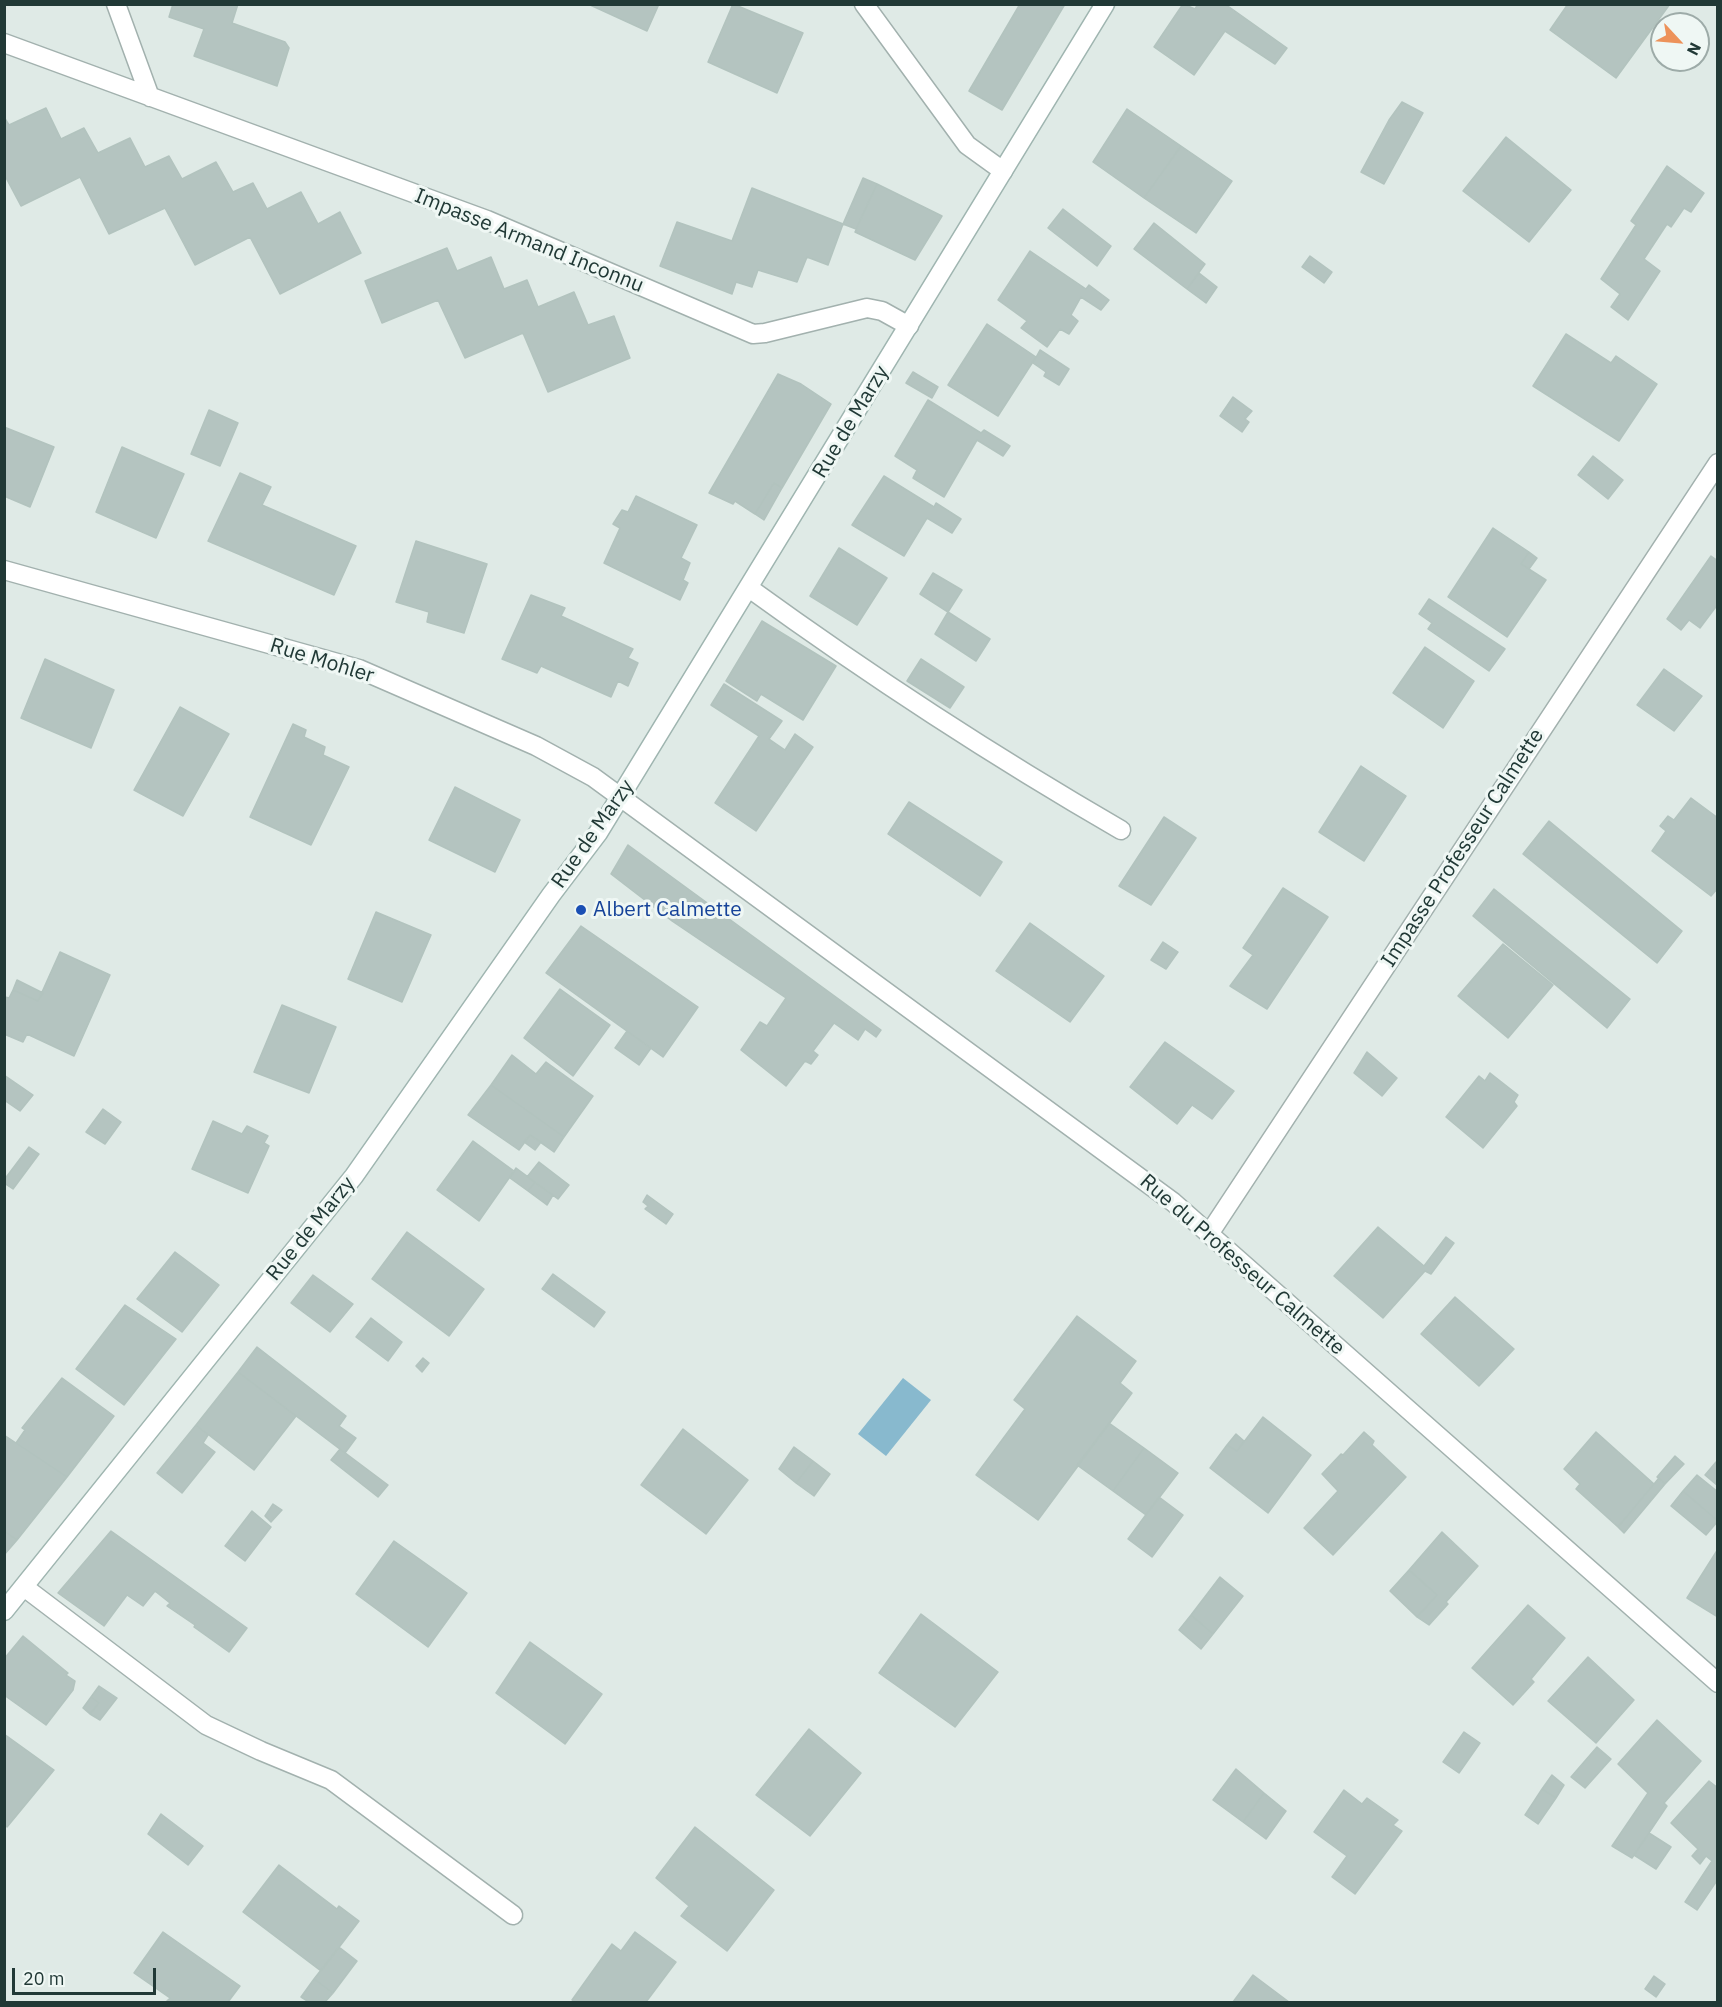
<!DOCTYPE html>
<html>
<head>
<meta charset="utf-8">
<style>
	body { margin:0 }
	#map { position:relative; width:1722px; height:2007px; overflow:hidden; background:#dfeae6; font-family:"IBM Plex Sans",sans-serif }
	canvas { display:block }
	.frame { position:absolute; inset:0; border:6px solid #213936; pointer-events:none }
	.north { position:absolute; left:1650px; top:12px; width:60px; height:60px; box-sizing:border-box; background:#eff7f4; border:2px solid #9daba8; border-radius:50%; rotate:116deg; font-size:16px; font-weight:700; line-height:24px; text-align:center; color:#213936 }
	.north::after { content:''; display:block; margin:auto; width:21px; height:27px; background:#ed925a; clip-path:polygon(50% 0,100% 100%,50% 72%,0 100%) }
	.scale { position:absolute; left:12px; top:1968px; width:144px; height:27px; box-sizing:border-box; border:3px solid #213936; border-top:0; padding-left:8px; font-size:18px; line-height:21px; white-space:nowrap; color:#213936; -webkit-text-stroke:4px #eff7f4; paint-order:stroke }
</style>
</head>
<body>
<div id="map">
<canvas width="1722" height="2007"></canvas>
<div class="frame"></div>
<div class="north">N</div>
<div class="scale">20 m</div>
</div>
<script>
const ctx = document.querySelector('canvas').getContext('2d');
ctx.lineJoin = 'round';
function paint(path, color) { ctx.fillStyle = color; ctx.fill(path, 'evenodd'); }
function strokePath(path, color, width, dash) { ctx.strokeStyle = color; ctx.lineWidth = width; ctx.lineCap = dash ? 'butt' : 'round'; ctx.setLineDash(dash || []); ctx.stroke(path); }
function label(font, color, halo, rows, align = 'center') {
  ctx.font = font + ' "IBM Plex Sans",sans-serif'; ctx.lineWidth = 6; ctx.setLineDash([]); ctx.textBaseline = 'middle'; ctx.strokeStyle = halo; ctx.fillStyle = color; for (const [text, x, y, turn = 0] of rows) {
    ctx.save(); ctx.translate(x, y); ctx.rotate((+turn || 0) * Math.PI / 180); ctx.textAlign = isNaN(turn) ? turn : align; if (halo) ctx.strokeText(text, 0, 0); ctx.fillText(text, 0, 0); ctx.restore();
  }
}
const water = new Path2D(`
	M903 1378 931 1400 886 1456 858 1434Z`);
const building = new Path2D(`
	M173 4H238L232 23 285 42 289 48 277 86 194 56 204 29 169 17Z
	M588 4H659L647 31Z
	M733 4 803 33 777 93 708 62Z
	M1020 4H1065L1002 110 969 91Z
	M1183 4 1195 9 1198 4H1225L1287 48 1275 64 1225 31 1194 75 1154 47Z
	M1568 4H1670L1616 78 1550 30Z
	M1402 102 1423 113 1384 184 1361 172 1389 120Z
	M46 108 61 139 84 128 98 153 130 138 145 167 169 156 182 179 216 162 233 192 253 183 267 209 301 192 318 224 340 212 361 253 280 294 250 237 195 265 165 208 109 234 80 177 21 206 4 174V117L9 125Z
	M1127 109 1181 146 1144 198 1093 162Z
	M1506 137 1571 190 1529 242 1463 191Z
	M1181 146 1232 181 1196 233 1144 198Z
	M1667 166 1704 193 1691 212 1684 208 1671 227 1667 224 1644 259 1660 271 1628 320 1611 307 1620 294 1601 279 1636 225 1631 221Z
	M863 178 877 184 856 229 843 224Z
	M877 184 942 216 915 260 855 232Z
	M752 188 843 224 828 265 807 257 797 282 758 270 752 287 736 282 732 294 660 266 677 222 732 241Z
	M1063 209 1111 246 1097 266 1048 228Z
	M1154 223 1205 264 1187 289 1134 249Z
	M447 248 457 271 491 257 504 289 527 280 538 307 574 292 588 325 614 316 630 358 548 392 523 333 465 358 438 300 382 323 365 281Z
	M1030 251 1086 289 1089 285 1109 300 1101 310 1081 297 1071 315 1078 321 1069 334 1060 329 1047 347 1021 328 1027 321 998 300Z
	M1310 256 1332 272 1324 283 1302 267Z
	M1199 273 1217 287 1206 303 1187 289Z
	M987 324 1036 357 998 416 948 385Z
	M1566 334 1611 363 1616 356 1657 384 1619 441 1533 386Z
	M1040 350 1069 369 1059 385 1044 376 1046 372 1033 363Z
	M913 372 938 387 932 398 906 383Z
	M778 374 801 384 831 404 782 488 774 483 755 514 735 501 733 504 709 493Z
	M1233 397 1252 411 1245 419 1249 422 1242 432 1220 416Z
	M928 400 981 433 984 430 1010 446 1003 456 977 440 944 497 913 478 917 470 895 456Z
	M209 410 238 423 220 466 191 454Z
	M4 427 54 447 30 507 4 496Z
	M122 447 184 474 156 538 96 512Z
	M1593 456 1623 480 1608 499 1578 475Z
	M240 473 271 487 262 505 356 546 334 595 208 541Z
	M884 476 934 507 936 503 961 519 952 533 927 518 904 556 852 525Z
	M774 483 782 488 764 520 755 514Z
	M636 496 697 525 681 558 690 563 683 580 688 583 680 600 604 563 620 528 613 524 622 510 628 512Z
	M1493 528 1529 552 1521 564 1546 580 1507 637 1448 597Z
	M416 541 487 564 464 633 427 622 429 612 396 602Z
	M839 548 887 578 857 625 810 596Z
	M1529 552 1537 558 1529 569 1521 564Z
	M1711 556 1718 561V604L1700 628 1689 620 1681 630 1667 619Z
	M933 573 962 590 948 612 920 594Z
	M531 595 565 608 561 616 633 649 628 658 638 663 628 686 618 681 611 697 541 666 537 673 502 659Z
	M1429 599 1505 649 1489 671 1428 629 1432 623 1419 614Z
	M948 612 990 639 976 661 935 634Z
	M762 621 836 666 803 720 761 694 757 701 726 681Z
	M1425 647 1474 681 1443 728 1393 693Z
	M45 659 114 690 91 748 21 718Z
	M921 659 964 687 950 708 907 681Z
	M1664 669 1702 696 1674 731 1637 705Z
	M724 684 782 721 769 739 785 750 795 734 813 747 756 831 715 803 759 736 711 705Z
	M180 707 229 734 183 816 134 790Z
	M293 724 306 730 304 737 325 747 323 755 349 767 311 845 250 817Z
	M1361 766 1406 796 1364 861 1319 832Z
	M455 787 520 820 495 872 429 840Z
	M1691 798 1718 818V888L1711 896 1652 851 1666 831 1660 826 1668 816 1674 820Z
	M909 802 1002 862 980 896 888 834Z
	M1164 817 1196 838 1151 905 1119 886Z
	M1549 821 1682 931 1657 963 1523 854Z
	M628 845 881 1030 876 1037 865 1029 858 1040 834 1023 813 1051 818 1055 811 1064 805 1061 786 1086 741 1050 760 1022 767 1026 786 998 672 921 611 874Z
	M1283 888 1328 917 1267 1009 1230 986 1253 955 1243 948Z
	M1494 889 1630 999 1607 1028 1473 916Z
	M376 912 431 935 402 1002 348 979Z
	M1030 923 1104 976 1070 1022 996 971Z
	M581 926 698 1007 663 1057 546 973Z
	M1163 942 1178 952 1166 969 1151 960Z
	M1503 944 1553 985 1508 1038 1458 996Z
	M60 952 110 975 74 1056 27 1034 23 1042 4 1034 5 997 9 998 13 990 38 1001Z
	M17 980 43 993 38 1001 13 990Z
	M560 989 610 1025 573 1076 524 1038Z
	M282 1005 336 1027 309 1093 254 1072Z
	M627 1031 651 1048 639 1065 615 1048Z
	M1165 1042 1234 1091 1212 1119 1192 1105 1177 1124 1130 1087Z
	M1367 1052 1397 1078 1382 1096 1354 1073Z
	M512 1055 536 1074 546 1062 593 1096 564 1137 491 1085Z
	M1490 1073 1518 1095 1514 1102 1517 1106 1483 1148 1446 1117 1479 1076 1485 1081Z
	M4 1075 33 1095 20 1111 4 1100Z
	M491 1085 564 1137 554 1152 530 1135 519 1150 468 1115Z
	M103 1109 121 1122 105 1144 86 1132Z
	M213 1121 242 1134 247 1126 268 1136 264 1143 269 1146 248 1193 192 1169Z
	M530 1135 541 1142 535 1150 524 1142Z
	M473 1141 514 1171 479 1221 437 1190Z
	M29 1147 39 1154 13 1189 4 1183V1180Z
	M539 1162 569 1185 558 1199 527 1177Z
	M516 1168 535 1182 528 1191 510 1178Z
	M535 1182 553 1195 547 1205 528 1191Z
	M647 1195 673 1214 666 1224 645 1209 648 1206 643 1202Z
	M1378 1227 1424 1266 1446 1237 1454 1243 1431 1274 1425 1271 1383 1318 1334 1276Z
	M407 1232 484 1289 449 1336 372 1279Z
	M175 1252 219 1285 182 1332 137 1299Z
	M553 1274 605 1312 594 1327 542 1289Z
	M313 1275 353 1304 330 1332 291 1303Z
	M1455 1297 1514 1349 1479 1386 1421 1334Z
	M125 1305 176 1339 124 1405 76 1369Z
	M1077 1316 1136 1361 1120 1383 1132 1393 1038 1520 976 1475 1025 1409 1014 1400Z
	M371 1318 402 1342 388 1361 356 1337Z
	M257 1347 346 1416 339 1426 356 1438 345 1453 238 1372Z
	M423 1358 429 1363 422 1372 416 1366Z
	M238 1372 296 1416 254 1470 196 1425Z
	M62 1378 114 1416 67 1477 16 1443 25 1430 22 1428Z
	M1263 1417 1311 1455 1268 1513 1210 1468 1227 1445 1237 1451Z
	M1109 1423 1144 1448 1113 1491 1077 1465Z
	M196 1425 208 1435 203 1443 215 1452 182 1493 157 1473Z
	M683 1429 748 1480 706 1534 641 1485Z
	M1364 1432 1374 1441 1372 1445 1406 1477 1333 1555 1304 1528 1338 1491 1322 1474 1341 1454 1343 1455Z
	M1596 1432 1654 1484 1618 1527 1576 1489 1580 1484 1564 1469Z
	M1236 1434 1244 1441 1237 1451 1227 1445Z
	M4 1435 67 1477 17 1540 4 1531Z
	M794 1447 813 1461 796 1483 779 1469Z
	M1144 1448 1178 1473 1146 1515 1113 1491Z
	M340 1449 388 1485 378 1497 331 1460Z
	M1675 1456 1684 1464 1665 1484 1657 1477Z
	M813 1461 830 1474 814 1496 796 1483Z
	M1716 1462 1718 1463V1486L1705 1475Z
	M1697 1475 1718 1492V1521L1683 1491Z
	M1659 1478 1665 1484 1624 1533 1618 1527Z
	M1683 1491 1718 1521 1706 1535 1671 1506Z
	M1159 1497 1183 1515 1152 1557 1128 1539Z
	M273 1504 282 1510 271 1522 265 1516Z
	M252 1511 271 1527 245 1561 225 1546Z
	M4 1531 17 1540 4 1555Z
	M111 1531 247 1628 229 1652 194 1627 195 1625 167 1606 170 1603 155 1591 143 1606 127 1595 104 1626 58 1593Z
	M1442 1532 1478 1566 1446 1602 1448 1604 1429 1625 1417 1617 1437 1595 1409 1570Z
	M394 1541 467 1593 428 1647 356 1594Z
	M1718 1549V1617L1687 1598Z
	M1409 1570 1437 1595 1417 1617 1390 1591Z
	M1220 1577 1243 1596 1213 1634 1191 1615Z
	M1528 1605 1565 1638 1531 1679 1534 1682 1513 1705 1472 1668Z
	M921 1614 998 1672 955 1727 879 1673Z
	M1191 1615 1213 1634 1201 1649 1179 1630Z
	M23 1636 68 1673 66 1675 75 1681 73 1690 46 1725 4 1695V1659Z
	M530 1642 602 1694 565 1744 496 1693Z
	M1588 1657 1634 1700 1596 1743 1548 1701Z
	M99 1686 117 1698 100 1720 90 1714 99 1703 91 1697Z
	M91 1697 99 1703 90 1714 83 1708Z
	M1657 1720 1701 1761 1664 1803 1667 1806 1632 1858 1612 1846 1648 1793 1618 1764Z
	M809 1729 861 1773 810 1836 756 1795Z
	M1464 1732 1480 1743 1459 1773 1443 1762Z
	M4 1734 54 1770 7 1827 4 1825Z
	M1597 1747 1611 1759 1585 1788 1571 1777Z
	M1236 1769 1264 1793 1243 1822 1213 1800Z
	M1552 1775 1564 1785 1556 1798 1542 1789Z
	M1709 1781 1718 1788V1879L1697 1910 1685 1902 1712 1861 1706 1856 1700 1864 1692 1856 1698 1849 1671 1823Z
	M1542 1789 1556 1798 1538 1824 1525 1815Z
	M1344 1790 1362 1804 1367 1798 1398 1820 1393 1825 1402 1831 1355 1894 1332 1877 1347 1856 1314 1832Z
	M1264 1793 1286 1811 1266 1839 1243 1822Z
	M161 1814 203 1846 188 1865 148 1834Z
	M695 1827 774 1890 727 1951 681 1916 689 1906 656 1878Z
	M1649 1833 1671 1847 1656 1869 1634 1855Z
	M279 1865 337 1909 339 1906 359 1921 321 1971 243 1912Z
	M163 1932 240 1986 228 2002H166L170 1998 134 1973Z
	M635 1932 676 1962 646 2002H575L572 2000 612 1944 621 1951Z
	M339 1947 357 1961 333 1993 314 1979Z
	M1253 1975 1289 2002H1233Z
	M1654 1976 1665 1984 1656 1997 1645 1989Z
	M314 1979 333 1993 325 2002H309L301 1997Z`);
const lane = new Path2D(`
	M749 588C869 675 993 756 1121 830
	M24 1587 206 1725 261 1751 331 1780 513 1915`);
const street = new Path2D(`
	M116 4 150 97
	M864 4 967 145 1003 171
	M4 43 487 220 753 334 765 333 867 308 882 311 909 326
	M4 570 359 669 536 746 593 777 1173 1202 1718 1683
	M1209 1234 1718 463`);
const secondary = new Path2D(`
	M4 1611 354 1176 551 895 598 833 1105 4`);
const markers = [
	[581,910,6,"#1a4fb4"]
];
const streetNames = [
	["Impasse Armand Inconnu",529,241,22],
	["Rue de Marzy",851,422,-59],
	["Rue Mohler",322,661,17],
	["Rue de Marzy",593,834,-55],
	["Impasse Professeur Calmette",1463,848,-57],
	["Rue de Marzy",311,1229,-51],
	["Rue du Professeur Calmette",1242,1265,41]
];
const transitNames = [
	["Albert Calmette",593,910]
];
paint(water, '#88b9ce');
paint(building, '#b4c4c0');
strokePath(building, '#b2c3be', 1.5);
strokePath(lane, '#a2b1ae', 21);
strokePath(street, '#a2b1ae', 21);
strokePath(secondary, '#9fb5b0', 21);
strokePath(lane, '#fff', 18);
strokePath(street, '#fff', 18);
strokePath(secondary, '#fff', 18);
for (const [x, y, r, color] of markers) { const dot = new Path2D(); dot.arc(x, y, r, 0, 2 * Math.PI); ctx.fillStyle = color; ctx.fill(dot); strokePath(dot, '#eff7f4', 2); }
label('21px', '#213936', '#eff7f4', streetNames);
label('21px', '#164399', '#eff7f4', transitNames, 'left');
</script>
</body>
</html>
